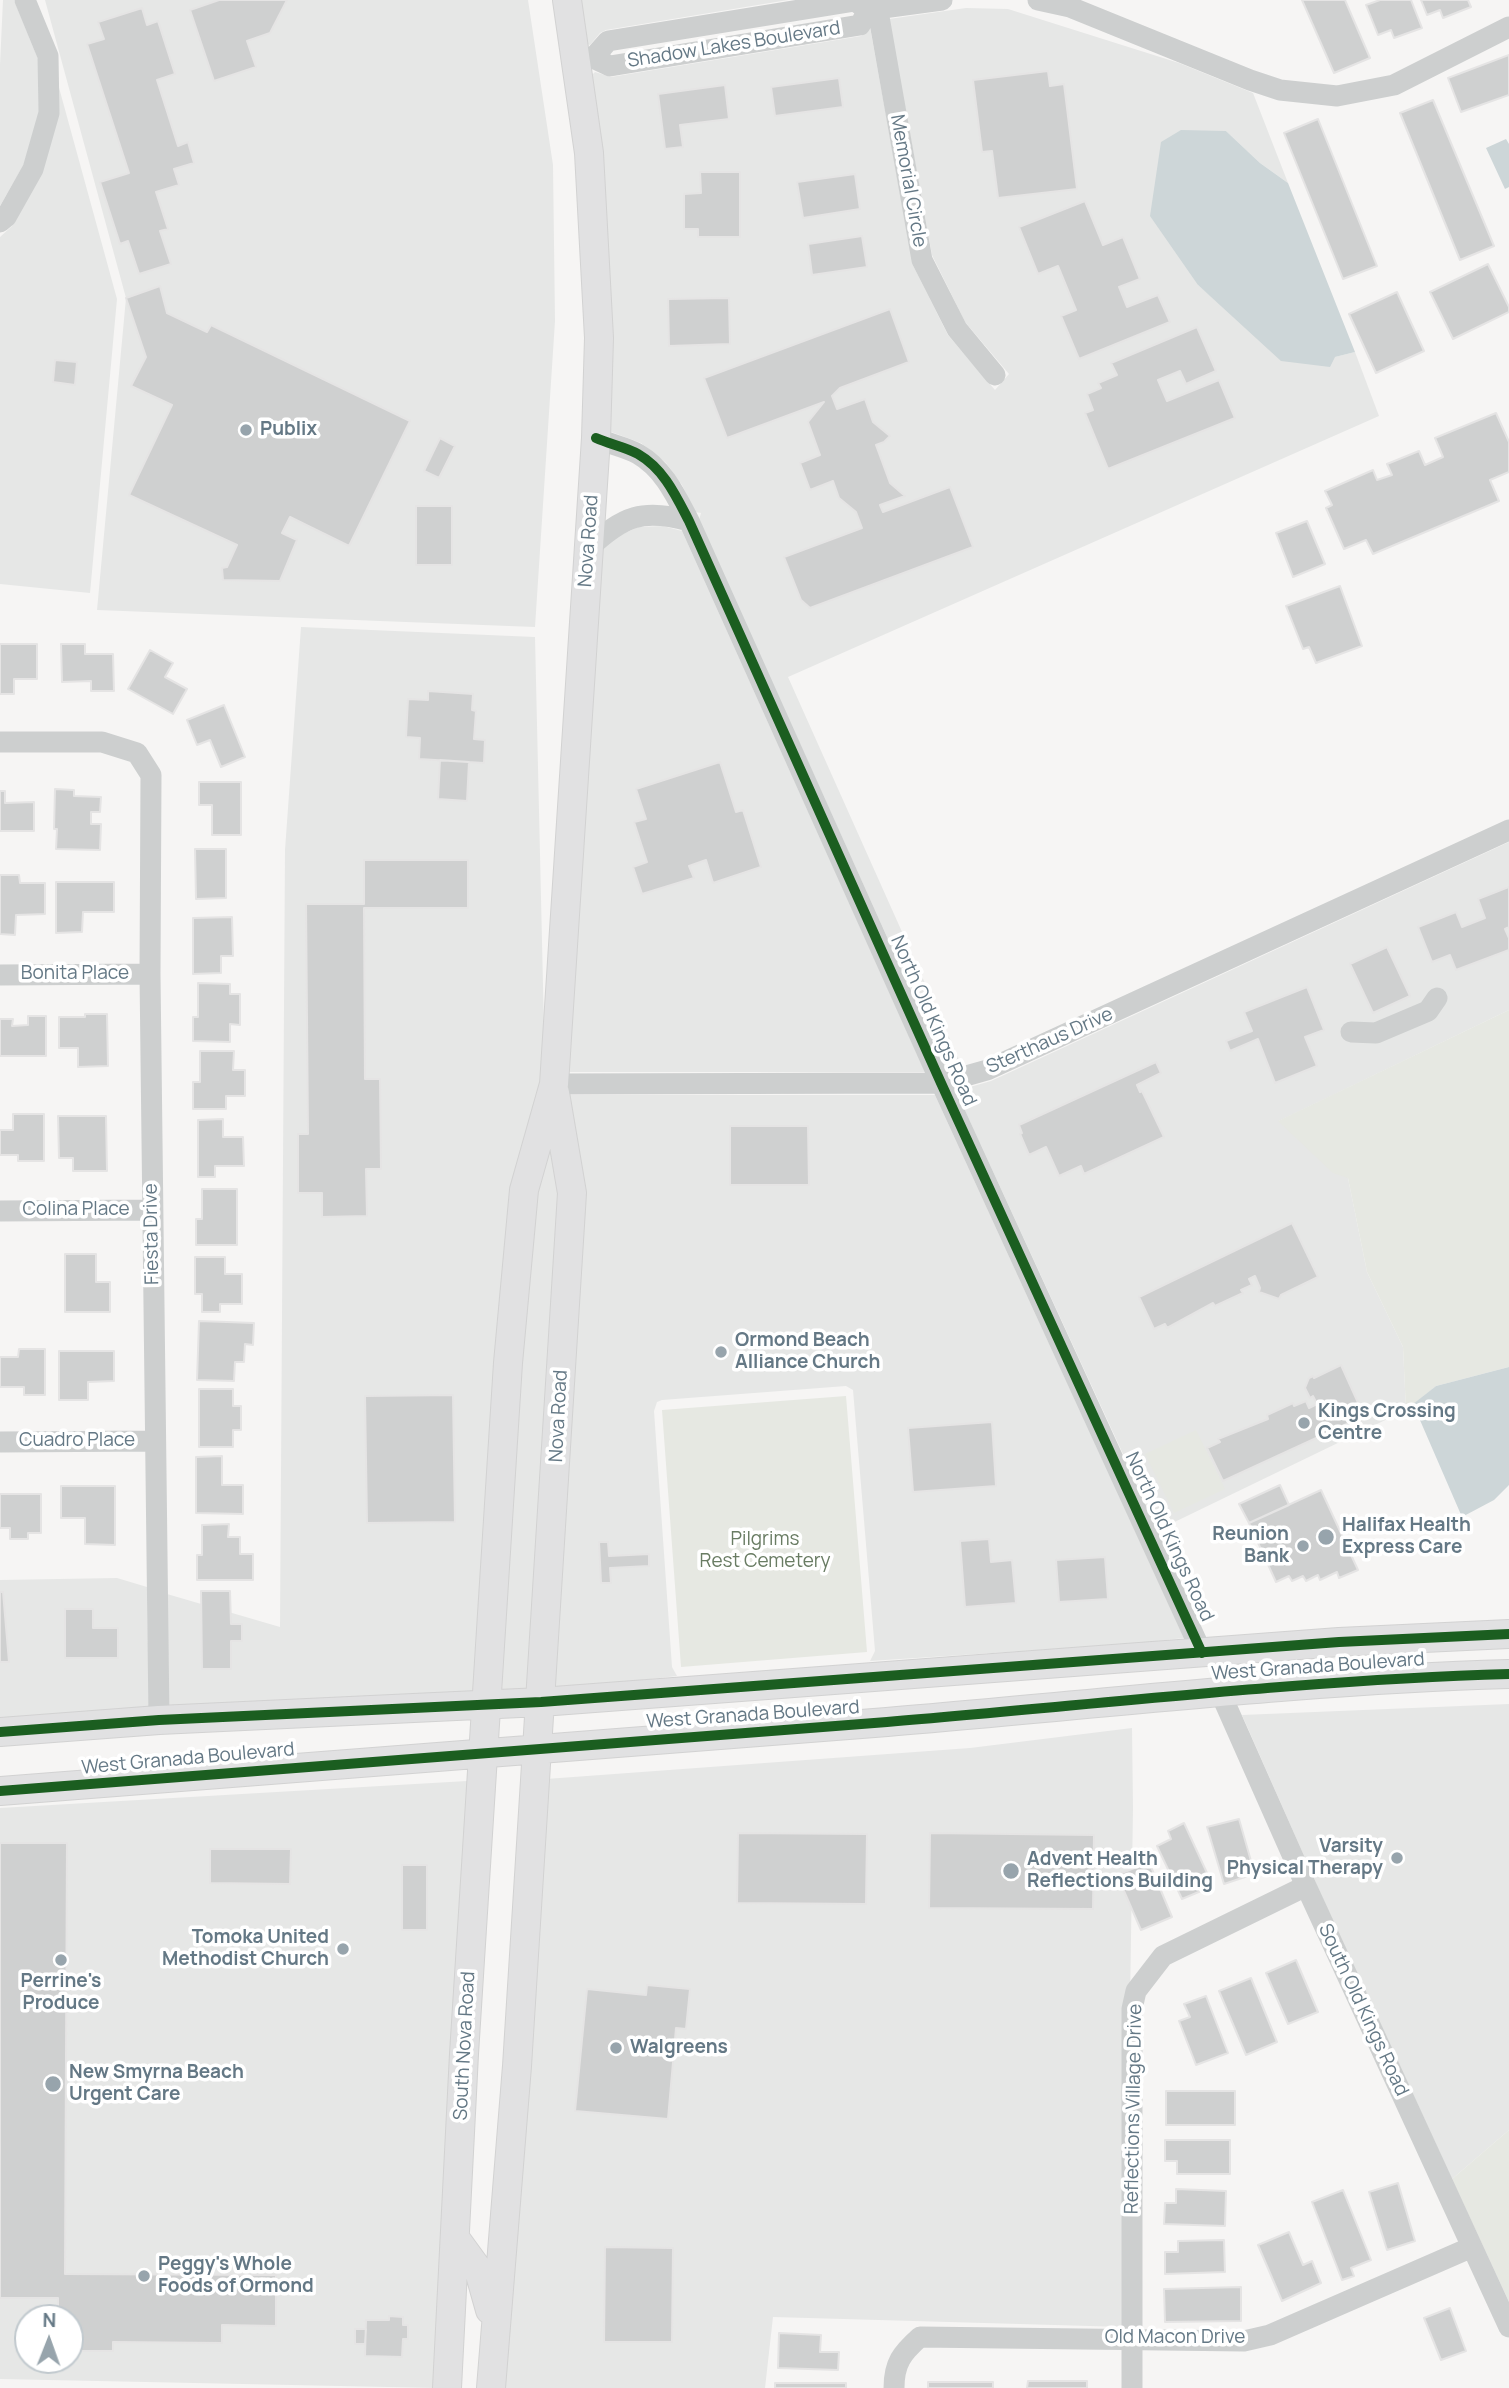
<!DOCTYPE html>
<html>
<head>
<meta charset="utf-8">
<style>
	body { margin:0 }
	#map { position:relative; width:1509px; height:2388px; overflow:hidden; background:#f6f5f4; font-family:Manrope,sans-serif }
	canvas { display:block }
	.north { position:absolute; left:14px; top:2304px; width:70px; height:70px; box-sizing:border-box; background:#fff; border:2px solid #c1c9ce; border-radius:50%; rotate:1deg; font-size:19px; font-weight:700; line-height:28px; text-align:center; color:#647885 }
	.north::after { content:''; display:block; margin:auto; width:24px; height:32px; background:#97a4ac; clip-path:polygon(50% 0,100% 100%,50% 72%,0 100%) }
</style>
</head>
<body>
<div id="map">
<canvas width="1509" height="2388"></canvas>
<div class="north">N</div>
</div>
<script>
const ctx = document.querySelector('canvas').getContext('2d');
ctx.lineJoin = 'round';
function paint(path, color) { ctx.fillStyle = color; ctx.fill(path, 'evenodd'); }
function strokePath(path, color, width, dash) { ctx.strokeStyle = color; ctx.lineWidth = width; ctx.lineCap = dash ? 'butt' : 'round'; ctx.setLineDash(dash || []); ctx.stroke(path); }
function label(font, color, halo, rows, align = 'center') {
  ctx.font = font + ' Manrope,sans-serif'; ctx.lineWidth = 7; ctx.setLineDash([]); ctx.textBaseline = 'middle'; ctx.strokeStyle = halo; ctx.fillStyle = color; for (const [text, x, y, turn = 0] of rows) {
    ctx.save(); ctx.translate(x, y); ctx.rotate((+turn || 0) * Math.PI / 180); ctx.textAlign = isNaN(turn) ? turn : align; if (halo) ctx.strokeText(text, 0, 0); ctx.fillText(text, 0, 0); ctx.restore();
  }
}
const built = new Path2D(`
	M3 0H14L38 59 39 112 24 164 0 206V65Z
	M45 0H528L553 165 555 321 535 627 97 610 126 298Z
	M577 0H788L606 30 600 33 590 45 587 44Z
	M966 8 1008 9 1179 63 1253 93 1288 183 1260 163 1226 131 1198 285 1225 308 1335 357 1355 352 1379 416 788 677 962 1066 947 1070 699 520 701 513 695 512 682 485 666 463 641 443 606 430 589 70 593 74 595 72 611 77 861 36 870 27 913 265 948 335 995 390 1009 374 965 322 932 255 889 19Z
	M58 84 117 299 90 593 0 584V237L12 226Z
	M663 526 682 531 925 1072H565L599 553 614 538 638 527Z
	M301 627 535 637 545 1072 476 1694 169 1708 167 1594 280 1627 285 850Z
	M1509 842V1010L1279 1121 1348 1178 1367 1272 1403 1347 1406 1410 1158 1530 956 1091 991 1081Z
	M566 1095H935L1184 1638 1130 1644 870 1661 875 1651 853 1390 846 1386 662 1400 657 1402 654 1411 672 1667 677 1676 552 1690Z
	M551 1131 561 1194 531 1691 497 1693 534 1192Z
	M117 1578 147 1587 149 1710 0 1720V1580Z
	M1509 1704V2130L1452 2179 1323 1899 1242 1715Z
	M1132 1728 1133 1808 1125 2327 773 2317 765 2388H501L546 1779 970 1748Z
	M468 1766 437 2388 0 2379V1808L467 1781ZM28 2318H70V2360H28Z`);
const green = new Path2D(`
	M1509 1010V1367L1436 1386 1406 1410 1403 1347 1367 1272 1348 1178 1333 1173 1278 1121Z
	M846 1396 867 1652 681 1667 662 1410Z
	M1196 1430 1225 1489 1174 1513 1145 1454Z
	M1509 2130V2302L1452 2179Z`);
const water = new Path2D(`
	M1181 130 1226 131 1260 163 1288 183 1355 352 1335 357 1330 367 1281 361 1198 285 1150 216 1161 142Z
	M1506 139 1509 144V187L1505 189 1486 148Z
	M1509 1367V1485L1494 1500 1462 1517 1413 1404 1436 1386Z`);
const building = new Path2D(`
	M219 0H287L270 33 247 41 256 67 214 81 190 10Z
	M1302 0H1345L1370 58 1334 73Z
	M1380 0H1411L1422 28 1394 38 1391 30 1378 35 1366 5Z
	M1421 0H1468L1471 7 1443 18 1440 10 1427 15Z
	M142 8 147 25 158 21 175 74 157 80 178 146 188 142 194 163 174 169 179 185 156 192 168 229 160 231 171 264 139 274 128 241 120 244 100 182 129 173 87 44 104 39 98 22Z
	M1509 55V95L1461 112 1448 78Z
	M1048 71 1050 86 1064 84 1077 189 998 198 992 151 982 152 973 80Z
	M839 78 843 107 775 116 771 87Z
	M725 85 729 119 680 125 683 147 665 149 658 94Z
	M1433 100 1494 246 1460 260 1400 113Z
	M1318 119 1377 266 1343 279 1284 133Z
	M700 172H740V237H698V229H684V194L701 193Z
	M855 174 860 209 803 218 797 182Z
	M1085 201 1103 245 1123 237 1140 279 1119 287 1127 307 1158 295 1170 322 1079 359 1061 316 1076 310 1058 266 1038 274 1019 227Z
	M862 236 867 267 812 275 808 244Z
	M1488 264 1509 307V312L1453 339 1430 292Z
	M160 286 167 313 207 332 211 325 410 421 349 546 290 517 282 533 297 540 280 581 223 580 222 568 227 567 237 545 129 495 172 405 131 386 146 357 126 298Z
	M1397 292 1424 351 1376 373 1349 314Z
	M729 298 730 344 669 346 668 299Z
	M890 309 909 362 840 388 832 396 837 409 865 399 873 422 890 436 884 442 876 445 890 483 905 496 880 505 883 512 950 487 973 547 810 608 801 600 784 557 862 528 856 512 839 498 833 481 810 490 800 463 820 455 808 422 824 402 727 438 704 378Z
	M1197 327 1216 371 1186 384 1180 371 1158 380 1167 401 1219 380 1235 418 1108 469 1085 413 1093 410 1087 394 1101 388 1098 383 1117 375 1111 363Z
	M55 360 77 362 75 385 53 382Z
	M1496 413 1509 442V472L1490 480 1499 501 1373 554 1366 540 1344 549 1326 508 1332 505 1325 491 1373 470 1377 480 1392 475 1387 464 1419 451 1425 465 1443 457 1435 438Z
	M440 438 455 446 439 478 424 471Z
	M416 506H452V565H416Z
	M1307 521 1325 564 1293 577 1276 533Z
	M1340 586 1362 646 1316 663 1309 647 1303 649 1286 606Z
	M0 644H37V679H14V694H0Z
	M61 644H85V654H113L114 691H91V681L62 682Z
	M150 650 173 663 165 677 187 689 173 714 128 689Z
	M428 691 473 694 472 710 476 711 474 739 485 740 484 763 419 759 420 738 406 737 408 699 428 700Z
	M224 705 245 757 221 767 210 740 197 745 187 720Z
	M440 760 469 762 467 801 438 799Z
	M720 762 736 812 743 810 761 867 713 883 706 860 689 866 694 878 642 894 633 867 647 862 634 822 646 819 636 789Z
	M199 782H241V835H212V805H199Z
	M55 789 74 790V796L101 797 100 812H91V824H101L100 850 56 849 57 829H54Z
	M0 791H5V803L34 802V831H0Z
	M195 849H226V898L196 899Z
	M364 860H468V908H364L365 1079H380L381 1169H366L367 1216 322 1217V1193H298V1134H308L306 904H364Z
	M0 875H19L20 883H45V914L16 915 15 935 0 934Z
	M56 882H114V912H83L82 932 56 933Z
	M1509 887V927L1505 929 1509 938V950L1456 970 1450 955 1432 962 1418 927 1456 912 1462 927 1485 918 1478 899Z
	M232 917 233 956H221V973L193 974V918Z
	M1387 947 1410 996 1373 1013 1350 964Z
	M198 983 230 984V994H240V1025L230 1024V1042L193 1041V1017H198Z
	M1307 987 1324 1030 1305 1037 1317 1066 1275 1083 1258 1039 1230 1051 1226 1041 1252 1031 1244 1012Z
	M85 1014H107L108 1066 78 1067V1048H59V1017H85Z
	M28 1016H46V1056H0V1019H13L12 1026 28 1025Z
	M200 1051H234L233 1070H245V1096H226V1109H193V1082H200Z
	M1156 1062 1161 1073 1137 1085 1140 1092 1142 1091 1164 1137 1084 1174 1081 1166 1059 1176 1046 1147 1029 1155 1020 1134 1022 1133 1019 1125Z
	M13 1114H44V1161H18V1155H0V1130H13Z
	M58 1116H106L107 1171H73V1158H59Z
	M223 1119V1137H243L244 1166H215V1177H198V1120Z
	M730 1126H808L809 1185H730Z
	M202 1189H237V1245H196V1219H202Z
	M1292 1223 1318 1277 1281 1295 1279 1299 1259 1292 1260 1288 1255 1276 1249 1279 1252 1285 1241 1290 1243 1293 1215 1306 1213 1303 1167 1328 1165 1324 1154 1329 1139 1297Z
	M65 1254H96V1282H110V1312H65Z
	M195 1257H225V1274H242V1304H220V1312H202V1294H195Z
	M199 1321 254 1323 253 1345 245 1344 244 1362H235L234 1381 197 1380Z
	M19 1349H45V1395H24V1387H0V1357H18Z
	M59 1351H114V1381L88 1382V1400H59Z
	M1341 1365 1364 1416 1223 1481 1207 1448 1220 1442 1218 1439 1268 1419 1267 1415 1293 1403 1294 1406 1306 1401 1309 1408 1317 1404 1313 1396 1310 1398 1305 1388 1309 1378 1313 1376 1314 1378Z
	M199 1389H233V1406H241V1430H233V1447H199Z
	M453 1395 455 1522 367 1523 365 1396Z
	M992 1422 996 1486 913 1492 908 1428Z
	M222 1456V1485H243V1514L196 1513V1457Z
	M1280 1485 1289 1505 1249 1523 1239 1504Z
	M61 1486H115V1545L85 1544V1518H61Z
	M1321 1490 1358 1570 1339 1578 1337 1572 1320 1580 1318 1575 1306 1581 1303 1576 1292 1581 1289 1576 1276 1582 1249 1523Z
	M0 1494H41V1533H28V1539H10V1528H0Z
	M229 1524 228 1537H240V1554H253V1580H197V1555H202V1525Z
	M989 1539 991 1562 1012 1560 1016 1603 965 1607 960 1541Z
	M599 1542H608L609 1556 649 1554V1566L610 1568 611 1583H601Z
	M1105 1557 1108 1599 1059 1602 1056 1560Z
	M201 1591H230L231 1624H242V1641H231V1669H202Z
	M0 1592H3L9 1662H0Z
	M65 1609H93V1628H118V1658H65Z
	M1239 1819 1251 1861 1244 1863 1248 1876 1224 1884 1207 1827Z
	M1184 1823 1213 1886 1182 1899 1157 1846 1171 1839 1168 1831Z
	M738 1833 867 1834 866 1904 737 1903Z
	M930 1833 1094 1835 1093 1909 929 1908Z
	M0 1843H67L65 2274 276 2275V2326L222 2325V2343L113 2342V2351H70V2318H58V2298H0Z
	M210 1849H291L290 1884 210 1883Z
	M1149 1862 1172 1917 1141 1930 1117 1875Z
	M402 1865H427V1930H402Z
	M1296 1960 1318 2012 1288 2024 1266 1973Z
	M1251 1978 1277 2042 1246 2055 1219 1991Z
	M647 1985 690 1989 686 2029 676 2028 668 2119 575 2111 587 1989 646 1995Z
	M1206 1996 1228 2053 1196 2065 1179 2021 1190 2017 1184 2004Z
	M1166 2091H1235V2125H1166Z
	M1165 2140H1230V2174H1177V2161H1165Z
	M1398 2183 1415 2241 1387 2250 1369 2192Z
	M1176 2189 1226 2191 1225 2226 1164 2224 1165 2203H1176Z
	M1343 2190 1371 2260 1351 2268 1354 2276 1342 2280 1312 2202Z
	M1289 2232 1303 2265 1312 2261 1321 2283 1282 2301 1258 2245Z
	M1224 2240 1225 2272 1165 2274V2252H1178V2241Z
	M605 2247 673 2248 672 2342H604Z
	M1241 2287V2321L1165 2322 1164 2289Z
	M1450 2308 1466 2351 1441 2360 1424 2318Z
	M389 2316 403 2317V2325H408V2339H403L402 2357 365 2356 366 2320H389Z
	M355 2329H366L365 2344H355Z
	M779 2333 821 2335 820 2352H839L838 2370 778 2368Z
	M1028 2381H1087V2388H1027Z
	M928 2382H993V2388H928Z
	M775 2383H846V2388H775Z`);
const minor = new Path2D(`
	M876 0 922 260 957 329 995 375
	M1038 0 1070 7 1250 80 1280 90 1337 96 1394 85 1509 27
	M593 58 608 41 855 1 868 10 942 0
	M579 60 593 58 610 66 860 25 868 10
	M0 222 6 217 33 169 49 113 48 56 25 0
	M596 438C609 444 626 447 638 454 664 469 676 496 689 521L941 1083 1202 1653
	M589 548C623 516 643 508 689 521
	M0 742H102L137 753 151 775 150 974 159 1720
	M0 975 150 974
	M1351 1032 1376 1033 1428 1011 1437 998
	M554 1084 941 1083 987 1070 1509 830
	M0 1211 152 1210
	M0 1442 155 1441
	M1220 1692 1306 1886 1509 2327
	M894 2388C894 2363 902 2353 920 2337L1244 2341 1270 2335 1472 2247
	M1132 2388V2009L1136 1991 1163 1956 1306 1886`);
const major = new Path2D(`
	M0 1732 159 1720 541 1702 1339 1642 1509 1634
	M0 1791C296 1768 592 1747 887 1722 1094 1705 1301 1680 1509 1674
	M455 2238 479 2271 490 2310
	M447 2388 464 2054 508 1363 524 1190 554 1084 596 438 599 338 589 153 567 0
	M491 2388 517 2066 572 1193 555 1093`);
const cycleway = new Path2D(`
	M596 438C609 444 626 447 638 454 664 469 676 496 689 521L941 1083 1202 1653
	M0 1732 159 1720 541 1702 1339 1642 1509 1634
	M0 1791C296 1768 592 1747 887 1722 1094 1705 1301 1680 1509 1674`);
const markers = [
	[246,430,7,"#97a4ac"],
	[721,1352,7,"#97a4ac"],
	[1304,1423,7,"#97a4ac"],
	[1326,1537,9,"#97a4ac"],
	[1303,1546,7,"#97a4ac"],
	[1397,1858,7,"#97a4ac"],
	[1011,1871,9,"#97a4ac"],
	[343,1949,7,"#97a4ac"],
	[61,1960,7,"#97a4ac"],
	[616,2048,7,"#97a4ac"],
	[53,2084,9,"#97a4ac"],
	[144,2276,7,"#97a4ac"]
];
const streetNames = [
	["Shadow Lakes Boulevard",734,45,-9],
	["Memorial Circle",908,181,80],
	["Nova Road",589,541,-86],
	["Bonita Place",75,974],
	["North Old Kings Road",933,1021,66],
	["Sterthaus Drive",1050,1041,-24],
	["Colina Place",76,1210],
	["Fiesta Drive",152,1234,-91],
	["Nova Road",559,1416,-87],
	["Cuadro Place",77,1441],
	["North Old Kings Road",1169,1537,65],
	["West Granada Boulevard",1318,1667,-4],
	["West Granada Boulevard",753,1715,-4],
	["West Granada Boulevard",188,1759,-5],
	["South Old Kings Road",1363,2010,65],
	["South Nova Road",465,2046,-87],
	["Reflections Village Drive",1134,2109,-89],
	["Old Macon Drive",1175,2338]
];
const poiNames = [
	["Publix",260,430],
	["Ormond Beach",735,1341],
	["Alliance Church",735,1363],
	["Kings Crossing",1318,1412],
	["Centre",1318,1434],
	["Halifax Health",1342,1526],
	["Express Care",1342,1548],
	["Reunion",1289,1535,"right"],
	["Bank",1289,1557,"right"],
	["Varsity",1383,1847,"right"],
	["Physical Therapy",1383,1869,"right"],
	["Advent Health",1027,1860],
	["Reflections Building",1027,1882],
	["Tomoka United",329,1938,"right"],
	["Methodist Church",329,1960,"right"],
	["Perrine's",61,1982,"center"],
	["Produce",61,2004,"center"],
	["Walgreens",630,2048],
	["New Smyrna Beach",69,2073],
	["Urgent Care",69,2095],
	["Peggy's Whole",158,2265],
	["Foods of Ormond",158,2287]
];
const parkNames = [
	["Pilgrims",765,1540],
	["Rest Cemetery",765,1562]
];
paint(built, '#e6e7e6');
paint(green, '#e6e8e2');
paint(water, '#cdd6d8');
paint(building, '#cfd0d0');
strokePath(building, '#e5e4e4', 2);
strokePath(major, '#d2d2d2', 30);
strokePath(minor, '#cdcfcf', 21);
strokePath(major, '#e1e1e2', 28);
strokePath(cycleway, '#1b5e20', 10);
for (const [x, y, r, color] of markers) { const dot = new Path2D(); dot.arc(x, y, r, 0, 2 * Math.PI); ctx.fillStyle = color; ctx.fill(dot); strokePath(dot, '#fff', 2.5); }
label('19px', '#647885', '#fff', streetNames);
label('bold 19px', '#647885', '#fff', poiNames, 'left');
label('19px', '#697c63', '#fff', parkNames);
</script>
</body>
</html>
